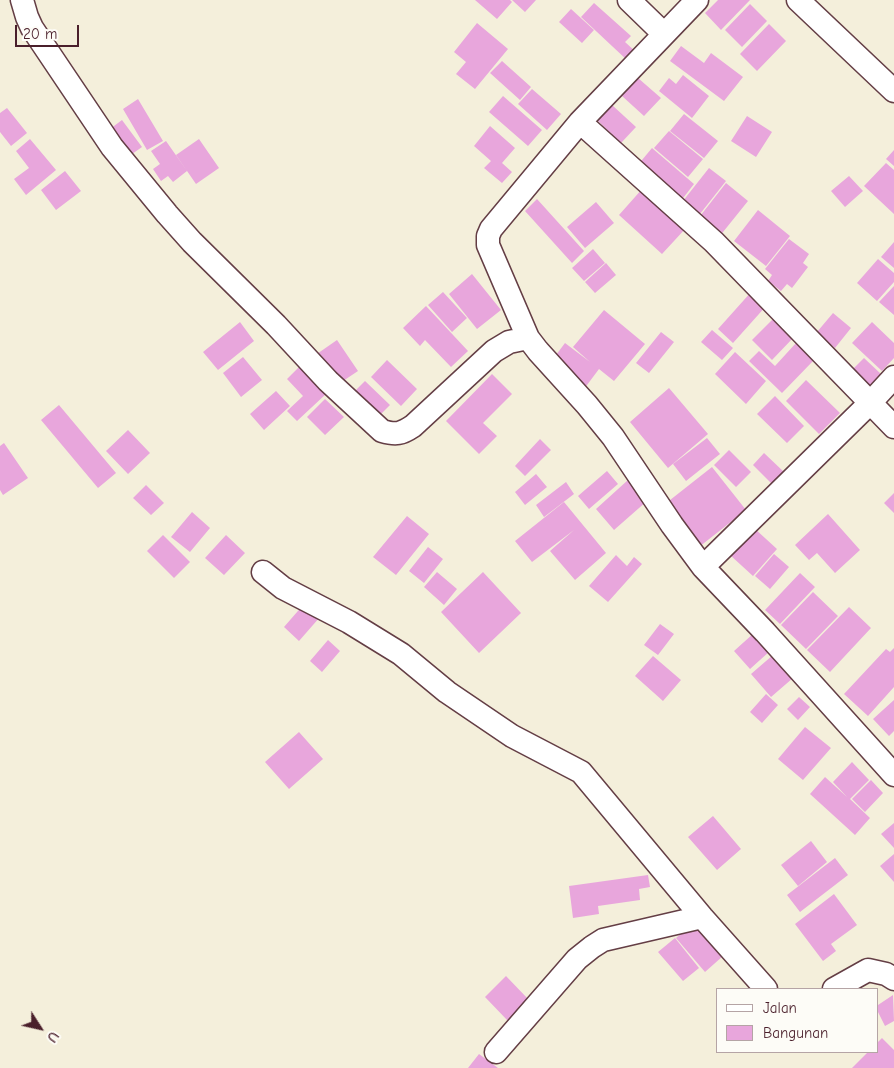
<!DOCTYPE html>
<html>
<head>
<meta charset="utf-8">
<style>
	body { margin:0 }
	#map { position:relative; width:894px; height:1068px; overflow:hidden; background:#f4efdb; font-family:"Comic Neue",sans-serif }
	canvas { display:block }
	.legend { position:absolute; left:716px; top:988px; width:162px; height:65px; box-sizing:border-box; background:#fdfcf7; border:1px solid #b5a4a5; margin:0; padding:6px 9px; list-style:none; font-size:15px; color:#4a1f2b }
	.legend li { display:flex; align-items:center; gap:10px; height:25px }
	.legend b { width:25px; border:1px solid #b5a4a5 }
	.north { position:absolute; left:15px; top:1003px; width:50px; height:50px; -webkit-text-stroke:4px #fdfcf7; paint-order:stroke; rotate:125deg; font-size:14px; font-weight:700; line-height:20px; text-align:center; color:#4a1f2b }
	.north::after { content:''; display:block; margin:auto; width:18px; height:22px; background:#4a1f2b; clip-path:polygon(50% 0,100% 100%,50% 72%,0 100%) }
	.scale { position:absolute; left:15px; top:25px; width:64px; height:22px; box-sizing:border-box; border:2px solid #4a1f2b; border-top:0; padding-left:6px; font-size:15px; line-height:18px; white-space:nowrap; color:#4a1f2b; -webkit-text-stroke:4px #fdfcf7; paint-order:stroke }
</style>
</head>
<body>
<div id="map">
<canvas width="894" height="1068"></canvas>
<ul class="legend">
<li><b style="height:6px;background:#fff"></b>Jalan</li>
<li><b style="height:14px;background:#e8a6dc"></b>Bangunan</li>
</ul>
<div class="north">U</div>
<div class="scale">20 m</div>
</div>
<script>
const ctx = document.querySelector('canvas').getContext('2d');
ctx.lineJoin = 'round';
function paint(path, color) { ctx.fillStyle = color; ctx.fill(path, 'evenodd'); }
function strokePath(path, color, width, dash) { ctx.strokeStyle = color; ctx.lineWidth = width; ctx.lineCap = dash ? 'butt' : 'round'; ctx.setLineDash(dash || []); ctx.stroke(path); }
const building = new Path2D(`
	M475 0H510L512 2 497 19Z
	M512 0H536L525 12Z
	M718 0H750L721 30 705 13Z
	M594 3 631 36 625 42 636 52 628 61 581 17Z
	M750 4 767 21 742 47 725 30Z
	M571 9 594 30 582 43 559 22Z
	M477 23 508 49 475 89 456 74 466 62 454 52Z
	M769 24 786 41 757 71 740 54Z
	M681 46 704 63 711 53 743 77 724 101 670 61Z
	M502 61 531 87 520 100 490 73Z
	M683 75 709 96 692 118 659 91 669 78 676 84Z
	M638 78 661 98 644 116 622 96Z
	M532 89 561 114 547 130 518 104Z
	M503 96 542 130 528 146 489 112Z
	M138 99 163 141 147 150 123 109Z
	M612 105 636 127 621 143 597 120Z
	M7 108 27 133 11 146 0 132V113Z
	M684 114 718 141 704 158 670 131Z
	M747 116 772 132 756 157 731 141Z
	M122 120 142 147 125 159 106 132Z
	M490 126 515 148 502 163 512 172 502 183 484 168 491 161 474 146Z
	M669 131 703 159 688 177 654 148Z
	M30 139 56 170 26 195 14 179 29 168 16 151Z
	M199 139 219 168 196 184 176 155Z
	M166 141 187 171 173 182 168 176 161 181 153 169 160 164 151 151Z
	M652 148 694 184 680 202 637 166Z
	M894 150V166L886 159Z
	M886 163 894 170V214L864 186Z
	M709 168 726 181 696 219 679 206Z
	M65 171 81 191 56 210 41 190Z
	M849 176 863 191 845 207 831 191Z
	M726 183 748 201 719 237 697 220Z
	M643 188 686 228 662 254 619 215Z
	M537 199 584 251 572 263 525 211Z
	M596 202 614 223 585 248 567 227Z
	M758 210 790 236 766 266 734 241Z
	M789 239 809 254 803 263 808 267 792 288 787 284 781 291 768 281 772 275 765 269Z
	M894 242V268L881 257Z
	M593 249 605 263 584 281 572 268Z
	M878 259 894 273V282L877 301 857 283Z
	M606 263 616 275 595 293 585 282Z
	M472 274 501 310 477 329 449 294Z
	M894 286V315L879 302Z
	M752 291 767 305 733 343 718 329Z
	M443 292 467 318 452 332 428 305Z
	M426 306 468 351 451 367 425 340 420 346 403 328Z
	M604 310 645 344 614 381 599 369 584 389 550 363 565 343 590 362 573 347Z
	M833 313 851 328 835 348 817 332Z
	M774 318 794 337 772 360 752 340Z
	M240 322 254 341 218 370 203 352Z
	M872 322 894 343V358L882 371 852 343Z
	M712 330 733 348 722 360 701 342Z
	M661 332 674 342 649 373 636 363Z
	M337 340 358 371 334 387 314 356Z
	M796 343 814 360 782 393 749 361 759 351 775 366Z
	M735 352 766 381 746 404 715 374Z
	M243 357 262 380 241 397 223 373Z
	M864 358 881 374 863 392 846 376Z
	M387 360 417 389 401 406 371 377Z
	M300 366 326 394 297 421 287 411 303 396 287 379Z
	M492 374 512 394 483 423 497 436 479 454 446 421Z
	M806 380 840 413 819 434 786 401Z
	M365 381 390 405 373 422 348 398Z
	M669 388 708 434 668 468 630 422Z
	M276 391 290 406 264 430 250 414Z
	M775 396 804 426 787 443 757 414Z
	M325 399 344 417 325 435 307 417Z
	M59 405 116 473 98 488 41 420Z
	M128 430 150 453 128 474 106 451Z
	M707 438 720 454 686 481 673 464Z
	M540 439 551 450 525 476 515 466Z
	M4 443 28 478 3 495 0 490V446Z
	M729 450 751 472 736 487 714 465Z
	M764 453 784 472 772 484 753 465Z
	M712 467 746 510 699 547 665 504Z
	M607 471 618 484 589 509 578 496Z
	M536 474 547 487 525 505 515 492Z
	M628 480 647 501 614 530 596 509Z
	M566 482 574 494 544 517 536 505Z
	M146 485 164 503 151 515 133 498Z
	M894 493V513L884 503Z
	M564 502 606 553 575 580 550 551 574 530 532 562 515 541Z
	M192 512 210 528 190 552 171 537Z
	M828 514 860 550 835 573 817 553 809 560 795 545Z
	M407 516 429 534 396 575 373 557Z
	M754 528 777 549 753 576 730 555Z
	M163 535 190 562 174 578 147 551Z
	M226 535 245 553 224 575 205 558Z
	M428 547 443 559 424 583 409 571Z
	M774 554 789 567 770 589 755 576Z
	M616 555 627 566 634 557 642 564 608 602 589 586Z
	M437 572 457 589 444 605 424 587Z
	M483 572 521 613 479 653 441 612Z
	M800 573 815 587 780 624 765 610Z
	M813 592 838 616 806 649 781 625Z
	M304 604 320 617 299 641 284 627Z
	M849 607 871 628 830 672 807 650Z
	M660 624 674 634 658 655 644 645Z
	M754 633 770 651 750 669 734 651Z
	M328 640 340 651 322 672 310 661Z
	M894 648V687L868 716 844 694 886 649 890 652Z
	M773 655 793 678 771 697 751 674Z
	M653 656 681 680 663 701 635 676Z
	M766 694 778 705 762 723 750 712Z
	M799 697 810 707 798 720 787 709Z
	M894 700V731L889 736 873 719Z
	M805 727 831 748 803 780 778 759Z
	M299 732 323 759 289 789 265 762Z
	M852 762 869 780 850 799 870 818 855 835 810 794 825 777 847 797 833 782Z
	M871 780 883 793 865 812 852 799Z
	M713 816 741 849 717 870 688 837Z
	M894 823V848L881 834Z
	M811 841 827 862 798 886 781 865Z
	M894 854V882L880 866Z
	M835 858 848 875 800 912 787 895Z
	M648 875 650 887 639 889 640 900 598 906 599 914 573 918 569 886Z
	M834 894 857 925 831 944 836 951 823 961 795 924Z
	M695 922 723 956 705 972 676 938Z
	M675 938 699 968 683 981 658 952Z
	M506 976 529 1000 508 1021 485 997Z
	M893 995 894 1021 885 1026 878 1012V1005Z
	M882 1038 894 1050V1068H852L868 1052H878V1042Z
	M479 1054 498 1068H468Z`);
const street = new Path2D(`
	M22 0 27 17 32 28 112 147 167 214 192 242 276 325 328 381 382 431C396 435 401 434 413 426L494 351 509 342 528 338
	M629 0 664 34
	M697 0 580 122 491 229 488 236V245L528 338 538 351 587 405 613 437 672 525 703 567 765 632 894 775
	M798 0 894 91
	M580 122 714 242 894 427
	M703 567 870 403 894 377
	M263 572 283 588 349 622 401 654 447 692 512 736 581 772 702 917 766 989
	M834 989 868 970 886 974 894 979
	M496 1052 577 959 592 947 603 940 702 917`);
paint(building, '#e8a6dc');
strokePath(street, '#643e45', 25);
strokePath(street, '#fff', 22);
</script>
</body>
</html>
